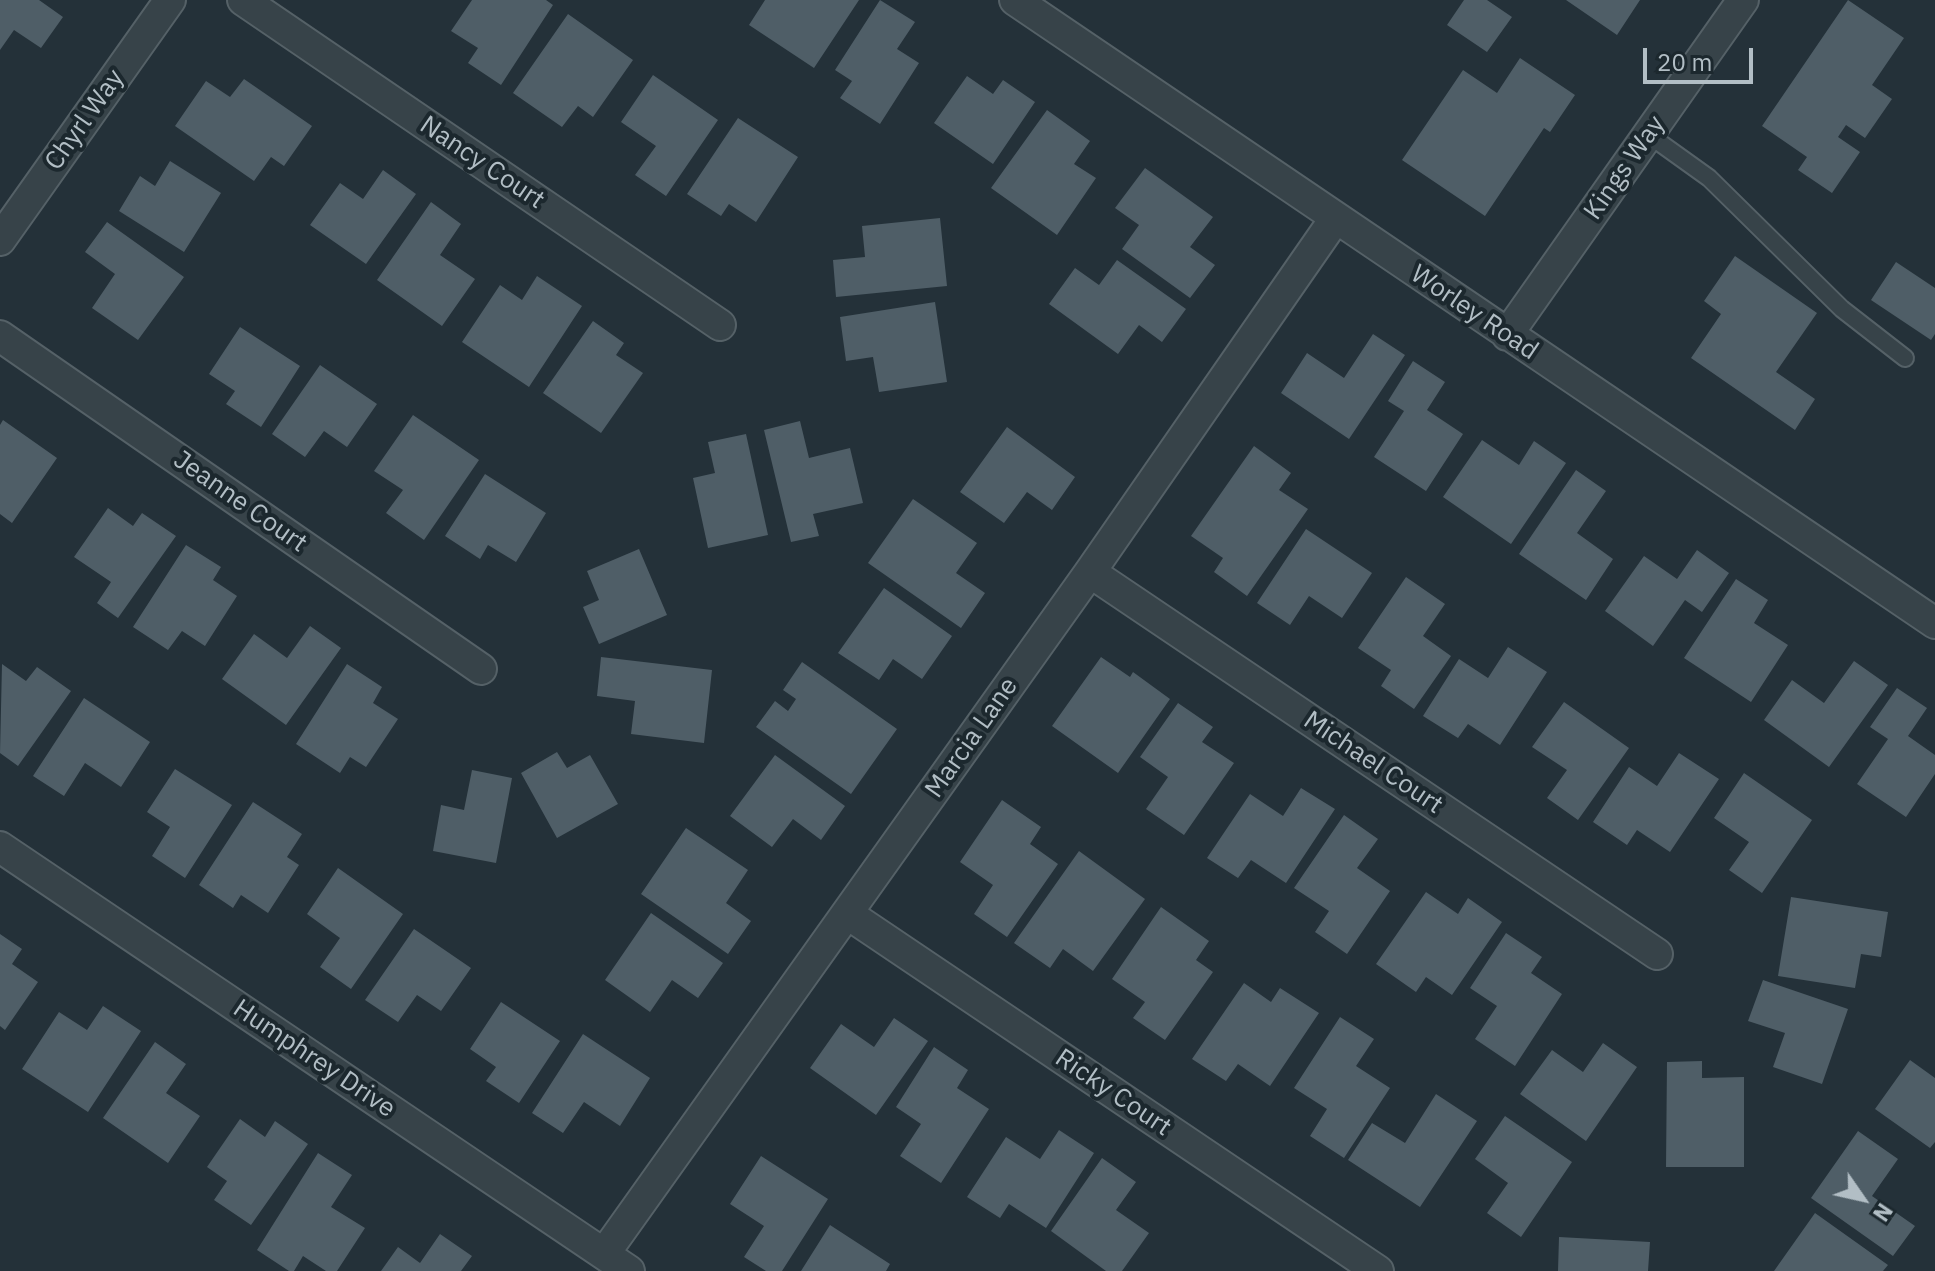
<!DOCTYPE html>
<html>
<head>
<meta charset="utf-8">
<style>
	body { margin:0 }
	#map { position:relative; width:1935px; height:1271px; overflow:hidden; background:#243139; font-family:"IBM Plex Sans",sans-serif }
	canvas { display:block }
	.north { position:absolute; left:1823px; top:1159px; width:80px; height:80px; -webkit-text-stroke:6px #1c282e; paint-order:stroke; rotate:124deg; font-size:22px; font-weight:700; line-height:32px; text-align:center; color:#b2bec5 }
	.north::after { content:''; display:block; margin:auto; width:28px; height:36px; background:#b2bec5; clip-path:polygon(50% 0,100% 100%,50% 72%,0 100%) }
	.scale { position:absolute; left:1643px; top:48px; width:110px; height:36px; box-sizing:border-box; border:4px solid #b2bec5; border-top:0; padding-left:10px; font-size:24px; line-height:28px; white-space:nowrap; color:#b2bec5; -webkit-text-stroke:6px #1c282e; paint-order:stroke }
</style>
</head>
<body>
<div id="map">
<canvas width="1935" height="1271"></canvas>
<div class="north">N</div>
<div class="scale">20 m</div>
</div>
<script>
const ctx = document.querySelector('canvas').getContext('2d');
ctx.lineJoin = 'round';
function paint(path, color) { ctx.fillStyle = color; ctx.fill(path, 'evenodd'); }
function strokePath(path, color, width, dash) { ctx.strokeStyle = color; ctx.lineWidth = width; ctx.lineCap = dash ? 'butt' : 'round'; ctx.setLineDash(dash || []); ctx.stroke(path); }
function label(font, color, halo, rows, align = 'center') {
  ctx.font = font + ' "IBM Plex Sans",sans-serif'; ctx.lineWidth = 8; ctx.setLineDash([]); ctx.textBaseline = 'middle'; ctx.strokeStyle = halo; ctx.fillStyle = color; for (const [text, x, y, turn = 0] of rows) {
    ctx.save(); ctx.translate(x, y); ctx.rotate((+turn || 0) * Math.PI / 180); ctx.textAlign = isNaN(turn) ? turn : align; if (halo) ctx.strokeText(text, 0, 0); ctx.fillText(text, 0, 0); ctx.restore();
  }
}
const building = new Path2D(`
	M0 0H39L63 17 41 48 14 30 0 50Z
	M472 0H546L553 5 501 85 468 63 478 48 451 31Z
	M765 0H859L814 68 749 25Z
	M880 0 915 22 897 49 919 63 880 124 840 98 852 81 835 70Z
	M1464 0H1487L1512 17 1487 52 1447 25Z
	M1566 0H1640L1617 35Z
	M1848 0 1904 38 1872 85 1892 99 1865 138 1846 125 1838 137 1860 152 1832 193 1798 170 1807 157 1762 126Z
	M568 14 633 60 593 117 578 106 562 127 513 93Z
	M1520 58 1575 95 1550 132 1544 128 1485 216 1402 160 1463 70 1497 93Z
	M653 75 718 120 666 196 635 175 656 146 621 122Z
	M967 76 993 94 1003 80 1035 102 993 164 934 123Z
	M244 79 312 126 284 166 271 157 254 181 175 126 206 81 230 97Z
	M1047 110 1090 141 1074 164 1096 178 1057 235 991 188Z
	M738 118 798 157 756 222 729 204 721 216 687 194Z
	M170 161 221 193 184 252 119 211 140 176 155 186Z
	M1145 168 1213 217 1190 247 1215 265 1190 298 1122 249 1139 225 1115 208Z
	M383 170 416 194 366 264 310 225 340 183 363 199Z
	M431 202 461 224 440 255 475 279 442 326 377 280Z
	M940 218 947 286 836 297 833 260 865 257 862 226Z
	M107 222 184 277 138 340 92 308 115 274 85 252Z
	M1735 256 1817 313 1776 372 1815 399 1795 430 1691 358 1721 314 1704 301Z
	M1117 260 1186 309 1162 342 1139 325 1118 354 1049 304 1075 268 1099 285Z
	M1896 262 1935 288V334L1931 340 1871 300Z
	M537 276 582 306 529 387 462 342 500 285 522 300Z
	M935 302 947 382 879 392 873 357 846 361 840 317Z
	M593 321 624 343 616 355 643 373 601 433 543 393Z
	M240 327 300 366 261 427 226 404 235 391 209 374Z
	M1373 334 1405 355 1349 439 1281 393 1307 353 1344 378Z
	M1413 361 1445 382 1427 410 1463 434 1426 491 1374 457 1404 411 1388 401Z
	M320 365 377 404 347 447 324 431 305 457 272 434Z
	M413 415 479 460 424 540 386 513 403 490 374 471Z
	M3 420 57 458 12 523 0 514V425Z
	M800 421 809 458 850 448 863 503 813 514 819 536 791 542 764 430Z
	M1007 427 1075 477 1052 510 1027 492 1004 523 960 492Z
	M746 434 768 535 708 548 693 478 715 473 708 442Z
	M1482 440 1519 465 1534 441 1566 463 1511 544 1443 497Z
	M1254 446 1291 473 1279 490 1308 509 1247 596 1214 572 1223 558 1191 536Z
	M1576 470 1606 491 1577 533 1613 559 1586 600 1519 554Z
	M485 474 546 513 516 562 488 545 480 559 445 536Z
	M913 499 977 543 956 573 985 593 961 628 868 563Z
	M108 508 133 526 142 513 176 536 118 618 97 603 111 582 74 557Z
	M1306 529 1372 573 1342 618 1309 596 1290 625 1257 603Z
	M186 545 221 567 213 580 237 596 205 646 182 631 168 650 133 627Z
	M639 549 667 615 599 644 583 607 599 600 587 571Z
	M1697 550 1729 573 1702 612 1685 600 1653 646 1605 611 1644 556 1677 579Z
	M1406 577 1445 604 1423 636 1451 656 1414 709 1381 686 1391 670 1358 648Z
	M1736 579 1768 600 1754 623 1788 645 1751 702 1684 658Z
	M884 588 952 636 922 679 893 659 879 680 838 653Z
	M310 626 341 648 286 725 222 679 254 634 287 658Z
	M1508 647 1547 672 1500 745 1468 724 1458 738 1423 716 1459 659 1488 678Z
	M601 657 712 670 704 743 631 734 635 701 597 696Z
	M1101 657 1130 677 1133 672 1170 699 1118 773 1052 726Z
	M1854 661 1888 685 1829 767 1764 720 1792 680 1824 703Z
	M802 662 897 729 851 794 756 727 775 701 788 711 796 699 783 690Z
	M2 664 26 681 37 667 71 691 18 766 0 753Z
	M347 664 382 687 373 703 398 719 366 767 350 757 340 773 296 744Z
	M1897 688 1927 708 1908 736 1935 755V774L1906 817 1857 784 1888 739 1870 727Z
	M84 698 150 742 121 787 85 763 64 796 33 776Z
	M1564 702 1629 748 1578 820 1547 798 1567 770 1532 747Z
	M1178 703 1213 727 1202 742 1234 763 1184 835 1146 809 1168 777 1140 757Z
	M557 752 567 768 590 755 618 804 557 838 521 773Z
	M1679 753 1719 779 1670 852 1637 830 1627 845 1593 822 1629 767 1657 786Z
	M775 755 845 806 821 840 793 819 772 847 730 816Z
	M175 769 232 805 185 878 152 856 170 827 147 812Z
	M472 770 512 778 496 863 433 851 441 805 464 810Z
	M1744 773 1812 820 1762 893 1729 870 1749 842 1714 818Z
	M1301 788 1335 809 1286 883 1251 860 1238 878 1207 858 1250 794 1283 816Z
	M1002 800 1041 827 1030 844 1058 864 1007 937 974 914 993 885 960 862Z
	M253 802 302 834 287 857 299 865 268 913 241 895 233 908 199 885Z
	M1344 815 1378 839 1357 868 1390 891 1347 954 1315 932 1329 911 1294 888Z
	M686 828 748 870 726 903 751 921 728 954 641 894Z
	M1079 851 1145 899 1093 971 1063 949 1050 968 1014 943Z
	M338 868 403 914 351 989 320 967 340 938 307 914Z
	M1426 892 1458 914 1468 898 1502 922 1452 995 1426 977 1416 992 1376 964Z
	M1791 897 1888 912 1881 957 1861 954 1855 988 1778 976Z
	M1161 907 1209 941 1196 960 1213 972 1165 1040 1133 1018 1145 1002 1112 979Z
	M651 913 723 963 698 998 672 980 650 1012 605 980Z
	M414 929 471 968 441 1011 417 995 398 1022 365 1000Z
	M1506 933 1542 957 1531 973 1562 994 1515 1066 1475 1039 1497 1006 1470 988Z
	M0 934 22 949 12 964 38 982 5 1030 0 1026Z
	M1763 980 1848 1009 1822 1084 1773 1067 1785 1033 1748 1021Z
	M1244 983 1271 1002 1280 988 1319 1013 1270 1086 1238 1064 1226 1081 1192 1059Z
	M501 1002 560 1041 519 1103 486 1081 496 1067 470 1049Z
	M103 1006 141 1031 88 1112 22 1069 59 1012 87 1030Z
	M1340 1017 1374 1039 1356 1066 1390 1088 1344 1158 1310 1136 1327 1109 1294 1088Z
	M894 1018 928 1041 876 1115 810 1068 841 1024 874 1047Z
	M583 1034 650 1078 620 1126 584 1102 563 1133 532 1113Z
	M155 1042 186 1064 166 1093 200 1116 168 1163 103 1118Z
	M1603 1043 1637 1067 1586 1141 1520 1094 1552 1050 1583 1072Z
	M934 1047 968 1070 957 1088 989 1109 941 1183 900 1156 921 1124 896 1107Z
	M1910 1060 1935 1078V1142L1930 1148 1875 1109Z
	M1702 1061V1078L1744 1077V1167H1666L1667 1062Z
	M1436 1094 1477 1121 1420 1207 1348 1160 1372 1123 1405 1143Z
	M1505 1116 1572 1162 1521 1237 1487 1213 1508 1183 1475 1159Z
	M240 1119 265 1137 275 1121 308 1144 251 1225 214 1200 227 1181 207 1167Z
	M1059 1130 1094 1153 1046 1228 1009 1204 1000 1218 967 1197 1006 1137 1040 1159Z
	M1858 1131 1898 1159 1872 1196 1915 1226 1893 1256 1811 1198Z
	M318 1153 352 1175 331 1207 365 1228 337 1271H326L303 1256 294 1271H289L257 1250Z
	M761 1156 828 1199 782 1271H766L744 1257 764 1226 730 1204Z
	M1102 1158 1136 1182 1116 1210 1149 1233 1122 1271H1106L1051 1231Z
	M1815 1213 1888 1265 1883 1271H1774Z
	M830 1225 890 1264 886 1271H801Z
	M440 1234 472 1256 461 1271H381L398 1247 420 1263Z
	M1559 1237 1650 1242 1648 1271H1558Z`);
const lane = new Path2D(`
	M1649 135 1709 178 1842 309 1905 358`);
const street = new Path2D(`
	M243 0 720 325
	M1015 0 1935 623
	M0 240 170 0
	M1507 335 1743 0
	M0 336 481 669
	M1090 572 1657 954
	M0 847 629 1271
	M848 914 1378 1271
	M604 1254 1090 572 1335 219`);
const streetNames = [
	["Chyrl Way",85,120,-55],
	["Nancy Court",482,163,34],
	["Kings Way",1625,168,-55],
	["Worley Road",1474,313,34],
	["Jeanne Court",240,502,35],
	["Marcia Lane",972,738,-55],
	["Michael Court",1373,763,34],
	["Humphrey Drive",314,1059,34],
	["Ricky Court",1113,1093,34]
];
paint(building, '#4f5e67');
strokePath(lane, '#556167', 20);
strokePath(street, '#556167', 34);
strokePath(lane, '#374349', 16);
strokePath(street, '#374349', 30);
label('26px', '#b2bec5', '#1c282e', streetNames);
</script>
</body>
</html>
